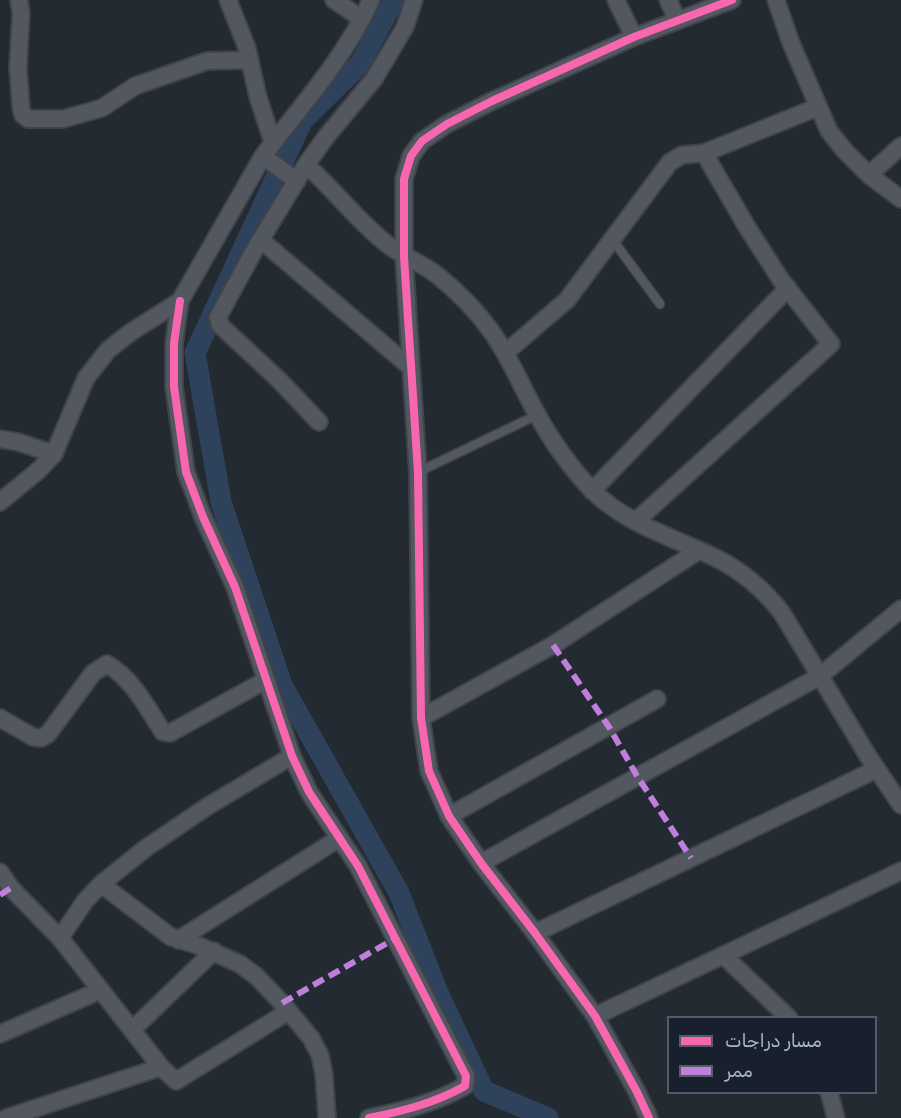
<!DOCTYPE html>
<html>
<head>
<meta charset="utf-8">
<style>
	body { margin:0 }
	#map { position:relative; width:901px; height:1118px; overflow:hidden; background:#242a31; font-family:Rubik,"Noto Naskh Arabic",sans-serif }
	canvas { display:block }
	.legend { position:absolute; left:667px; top:1016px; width:210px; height:78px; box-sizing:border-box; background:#17202c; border:2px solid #525c69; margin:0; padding:8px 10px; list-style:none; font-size:18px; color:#abb6c5 }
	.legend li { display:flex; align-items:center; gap:12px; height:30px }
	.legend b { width:30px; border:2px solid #525c69 }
</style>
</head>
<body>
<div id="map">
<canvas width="901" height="1118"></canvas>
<ul class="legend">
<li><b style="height:8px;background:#f766af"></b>مسار دراجات</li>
<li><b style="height:8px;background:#c07fdc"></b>ممر</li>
</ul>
</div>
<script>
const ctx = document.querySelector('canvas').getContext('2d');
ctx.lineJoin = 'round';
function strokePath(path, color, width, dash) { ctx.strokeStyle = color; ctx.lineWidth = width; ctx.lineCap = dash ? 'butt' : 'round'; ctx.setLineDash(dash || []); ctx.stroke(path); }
const canal = new Path2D(`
	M394 0 360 64 302 121 195 353 221 502 282 685 399 893 439 995 484 1091 548 1118`);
const lane = new Path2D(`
	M612 239 660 304
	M418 472 537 415`);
const street = new Path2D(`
	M19 0 21 13 18 67 21 108 23 115 28 119H63L102 108 135 86 207 61 250 60
	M228 0 247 48 258 97 273 143
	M334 0 362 19
	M616 0 634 37
	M668 0 677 19
	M776 0 791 43 829 131 845 151 869 175 901 199
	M306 165C335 190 357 221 387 244 403 257 422 263 437 275 457 291 476 310 491 331 510 357 521 386 537 414 550 439 573 471 593 491 626 524 675 538 716 558 742 571 765 591 782 613L868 756 901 805
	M869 175 901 146
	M297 181 263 156C301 106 345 58 371 0
	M261 240 410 367
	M180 301 174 343V387L186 472 203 517 235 587 292 756 309 792 358 866 466 1076 465 1086C435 1103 403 1111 369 1118
	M505 353 567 300 670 162 682 155 704 153 818 107
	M319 422 279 380 220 325 218 317 255 249 306 165 326 137 374 79 405 27 414 0
	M0 439 18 442 54 454
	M592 491 788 288
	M0 502 39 470 54 454 86 378 108 350 131 332 180 301 263 156
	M636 521 831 344 781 280 747 227 704 153
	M0 718 33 737 41 738 48 734 93 673 107 664C133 679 147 708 163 732L170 733 266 680
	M421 718 553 645 698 551
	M449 816 657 699
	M481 863 820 676 901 609
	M0 872 11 888 60 938 161 1067 176 1081 289 1011
	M101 884 171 937 197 945 240 964 256 976 282 1003 311 1038 320 1055 324 1075 327 1118
	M535 933 877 769
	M60 938 85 901 101 884 146 848 208 806 292 756
	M178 940 338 839
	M724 956 789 1018
	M595 1016 901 871
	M132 1030 214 951
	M0 1034 101 990
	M829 1092 836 1118
	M6 1118 161 1067
	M649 1118 637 1092 595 1016 535 933 481 863 449 816 429 771 421 718 418 473 404 257V179L411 156 422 141 447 124 492 101 634 37 732 0`);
const quiet = new Path2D(`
	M553 645 609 727 637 776 691 858
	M0 895 11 888
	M282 1003 396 938`);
const cycleway = new Path2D(`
	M180 301 174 343V387L186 472 203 517 235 587 292 756 309 792 358 866 466 1076 465 1086C435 1103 403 1111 369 1118
	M649 1118 637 1092 595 1016 535 933 481 863 449 816 429 771 421 718 418 473 404 257V179L411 156 422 141 447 124 492 101 634 37 732 0`);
strokePath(canal, '#2f425b', 21);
strokePath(lane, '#40444a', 11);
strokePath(street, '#40444a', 20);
strokePath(lane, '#535860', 8);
strokePath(street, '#535860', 16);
strokePath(quiet, '#c07fdc', 6, [12, 6]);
strokePath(cycleway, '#f766af', 8);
</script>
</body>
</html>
